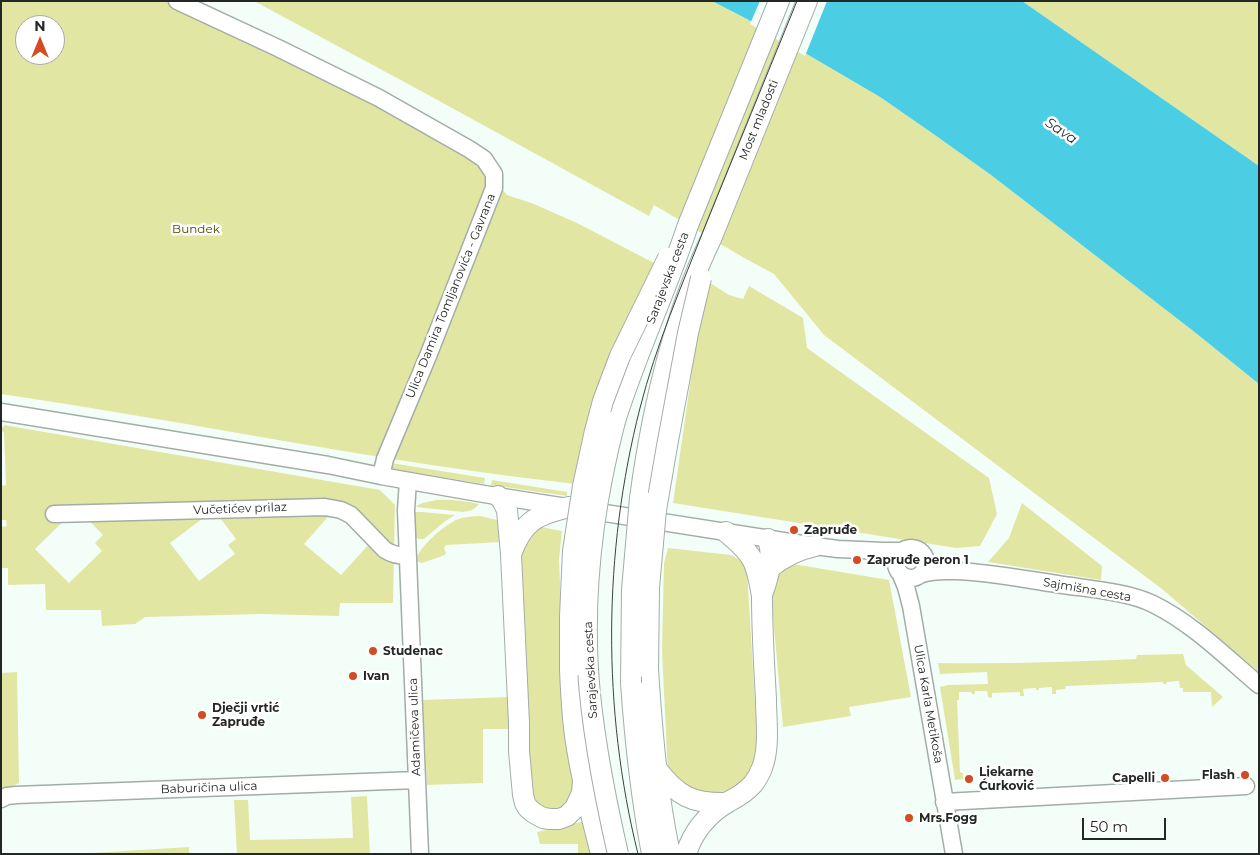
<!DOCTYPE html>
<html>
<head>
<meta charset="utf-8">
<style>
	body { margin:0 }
	#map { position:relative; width:1260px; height:855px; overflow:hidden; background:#f4fef8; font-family:Montserrat,sans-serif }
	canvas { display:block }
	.frame { position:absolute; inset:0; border:2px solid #232725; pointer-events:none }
	.north { position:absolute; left:15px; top:15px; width:50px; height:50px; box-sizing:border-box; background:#fff; border:1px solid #a7a9a8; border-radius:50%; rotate:0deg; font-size:14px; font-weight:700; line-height:20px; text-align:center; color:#232725 }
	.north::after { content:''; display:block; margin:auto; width:18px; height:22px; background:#d34a23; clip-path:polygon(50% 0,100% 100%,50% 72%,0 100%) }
	.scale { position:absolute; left:1082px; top:818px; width:84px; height:22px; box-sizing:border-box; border:2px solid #232725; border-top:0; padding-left:6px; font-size:15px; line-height:18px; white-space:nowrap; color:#232725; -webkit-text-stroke:4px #fff; paint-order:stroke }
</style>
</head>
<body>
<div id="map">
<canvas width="1260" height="855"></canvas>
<div class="frame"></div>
<div class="north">N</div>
<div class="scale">50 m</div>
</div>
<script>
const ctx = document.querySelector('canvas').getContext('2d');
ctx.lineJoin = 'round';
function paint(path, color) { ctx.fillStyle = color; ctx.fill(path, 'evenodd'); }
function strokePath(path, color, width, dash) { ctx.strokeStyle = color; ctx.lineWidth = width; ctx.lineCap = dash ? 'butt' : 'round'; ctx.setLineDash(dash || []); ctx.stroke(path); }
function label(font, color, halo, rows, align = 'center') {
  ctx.font = font + ' Montserrat,sans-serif'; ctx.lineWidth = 5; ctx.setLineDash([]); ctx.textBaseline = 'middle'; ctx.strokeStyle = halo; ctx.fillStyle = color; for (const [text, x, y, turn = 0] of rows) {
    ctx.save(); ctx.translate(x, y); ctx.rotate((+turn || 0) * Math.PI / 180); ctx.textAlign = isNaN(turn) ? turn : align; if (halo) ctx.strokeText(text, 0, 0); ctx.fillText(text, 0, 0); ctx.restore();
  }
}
const green = new Path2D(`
	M1 1H165L279 53 479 162 507 195 534 204 577 223 654 263 576 484C383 463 193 422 1 394ZM25 25H55V55H25Z
	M254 1H712L747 19 880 97 932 133 991 175 1192 330 1259 384V672L1162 589 824 335 774 274 746 259 654 205 649 216 421 91Z
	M1022 1H1259V166Z
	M710 283 729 295 743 299 749 286 803 318 807 348 989 478 997 514 980 546 956 548 673 503 698 329Z
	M4 425 380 490 395 505 393 603H340L339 616 262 614 145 617 135 624 102 626 101 610H46L45 584 8 585V568H1V527L7 526 6 520H1V486L6 485 4 432 1 431V427H4ZM342 501 370 526 371 542 341 575 304 544ZM77 508 103 535 95 543 102 551 69 583 35 549ZM214 510 236 539 228 545 235 554 199 581 170 543Z
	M391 463 485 478 484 484 393 469 391 467Z
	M492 480 567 492V496L491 485Z
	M436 500C451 499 464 501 479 504 474 510 470 511 463 512L416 507C421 502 429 502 436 500Z
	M1022 503 1102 566 1101 580 988 562 1009 538Z
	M413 512H421L455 515 444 522 424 539H419L414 536Z
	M480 516 497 520 500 522 501 542 446 545 444 548 446 553 445 555 422 563 416 561C417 548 445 525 456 520 464 517 472 516 480 516Z
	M536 526 562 531 559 559 566 733 575 793 569 803 559 810H548L537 805 531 794 519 548Z
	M668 548 731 555 745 563 747 571 757 735V758L740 789 718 797 699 794 668 775 662 651 664 563Z
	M793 564 889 580 911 697 849 707 851 716 783 727 771 594 777 576Z
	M1183 654 1186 665 1223 697 1212 707 1211 692H1183V688H1180L1179 681 1167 682 1166 684H1163V682L1066 686 1065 689 1056 690V694H1052V687L1039 688V690H1036V688L1023 689 1024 696H1020V692L992 693V698L988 697 987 691H975V694H972L971 692H959V700H957L960 772 963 773V779L955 780 940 687 948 685 988 684 987 672 940 674 938 663C1004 664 1070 662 1136 659L1137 655Z
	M17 672 19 783 9 788H1V673Z
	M509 697 510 729H483V783L427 785 423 700Z
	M367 796 370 854H237L234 800H248L250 840 353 838 351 797Z
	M585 821 591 854H578V844H540L537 832Z
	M189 847V854H77Z`);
const water = new Path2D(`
	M712 1H1022L1259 166V384L1192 330 991 175 932 133 880 97 747 19Z`);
const pier = new Path2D(`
	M760 1H827L805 56 750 24Z`);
const minor = new Path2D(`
	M177 1 278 48 379 98 469 149 484 159 494 174V188L428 356 385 459 381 476
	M1 412 328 465 381 476 484 494 815 546 838 549 883 551H901
	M408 481 406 510 420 854
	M54 514 325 507 341 510 351 515 385 550C393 555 399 556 408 556
	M896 563a15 15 0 1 1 30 0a15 15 0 1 1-30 0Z
	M922 574C933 570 944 571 955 571 989 572 1023 579 1057 584 1087 589 1126 591 1153 604 1192 623 1226 657 1259 685
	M901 575 906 587 911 606 954 854
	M1 799 7 796 16 795 417 780
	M944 802 1246 786`);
const major = new Path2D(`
	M615 421C636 354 666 291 688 225L779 1
	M498 496 502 500 507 510 511 554 519 723V751L523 795 525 803 528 808 534 813 543 818 550 819H559L567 816 575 808 582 793 583 781
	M640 498C652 409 672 320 711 239L807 1
	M511 554C523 521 536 515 569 507
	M770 568C784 556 797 550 815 546
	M763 592C769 575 774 557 768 539
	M570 669C571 693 572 718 576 742 581 779 592 817 601 854
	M648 669C652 731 657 793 670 854
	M631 683C635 740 641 797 652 854
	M656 768C677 796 692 804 727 803
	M686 854C693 831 708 814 728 802 738 797 746 792 753 784 757 779 760 773 762 768 770 747 766 721 766 699 764 665 762 630 762 596 756 561 754 555 726 532`);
const tram = new Path2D(`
	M638 854C602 709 603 553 640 408 656 345 682 285 706 224 736 150 767 75 797 1`);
const majorBridge = new Path2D(`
	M615 421C594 502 583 586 588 670 592 732 604 793 618 854
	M570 669V617L573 551 583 486 595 431 603 401 620 356 668 258
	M648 669 649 587 656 510 667 446 688 333 701 278
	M631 683 632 590 640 498`);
const markers = [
	[794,530,5,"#d34a23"],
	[857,560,5,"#d34a23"],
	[373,651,5,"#d34a23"],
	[353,676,5,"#d34a23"],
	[202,715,5,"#d34a23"],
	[1245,775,5,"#d34a23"],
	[1165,778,5,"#d34a23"],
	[969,779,5,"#d34a23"],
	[909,818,5,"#d34a23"]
];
const streetNames = [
	["Most mladosti",759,120,-68],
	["Sarajevska cesta",668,278,-69],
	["Ulica Damira Tomljanovića - Gavrana",451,296,-68],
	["Vučetićev prilaz",240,509,-2],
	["Sajmišna cesta",1087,590,10],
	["Sarajevska cesta",591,670,-93],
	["Ulica Karla Metikoša",928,704,80],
	["Adamičeva ulica",415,727,-92],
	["Baburičina ulica",209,788,-2]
];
const parkNames = [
	["Bundek",196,229]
];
const poiNames = [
	["Zapruđe",804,530],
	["Zapruđe peron 1",867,560],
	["Studenac",383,651],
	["Ivan",363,676],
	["Dječji vrtić",212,708],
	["Zapruđe",212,722],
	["Ljekarne",979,772],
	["Ćurković",979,786],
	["Flash",1235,775,"right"],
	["Capelli",1155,778,"right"],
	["Mrs.Fogg",919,818]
];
const waterNames = [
	["Sava",1061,131,34]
];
paint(green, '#e2e6a3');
paint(water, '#4bcee4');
paint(pier, '#f4fef8');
strokePath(minor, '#a3ada7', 19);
strokePath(major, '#a3ada7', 22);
strokePath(minor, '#fff', 16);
strokePath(major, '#fff', 20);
strokePath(tram, '#3c403e', 1);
strokePath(majorBridge, '#a3ada7', 22, []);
strokePath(majorBridge, '#fff', 20);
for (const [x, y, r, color] of markers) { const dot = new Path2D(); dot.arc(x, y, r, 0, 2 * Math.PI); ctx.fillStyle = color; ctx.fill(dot); strokePath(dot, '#fff', 2); }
label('12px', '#232725', '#fff', streetNames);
label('12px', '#494a00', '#fff', parkNames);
label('bold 12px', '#232725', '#fff', poiNames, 'left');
label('italic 14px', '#1b3135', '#fff', waterNames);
</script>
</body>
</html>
